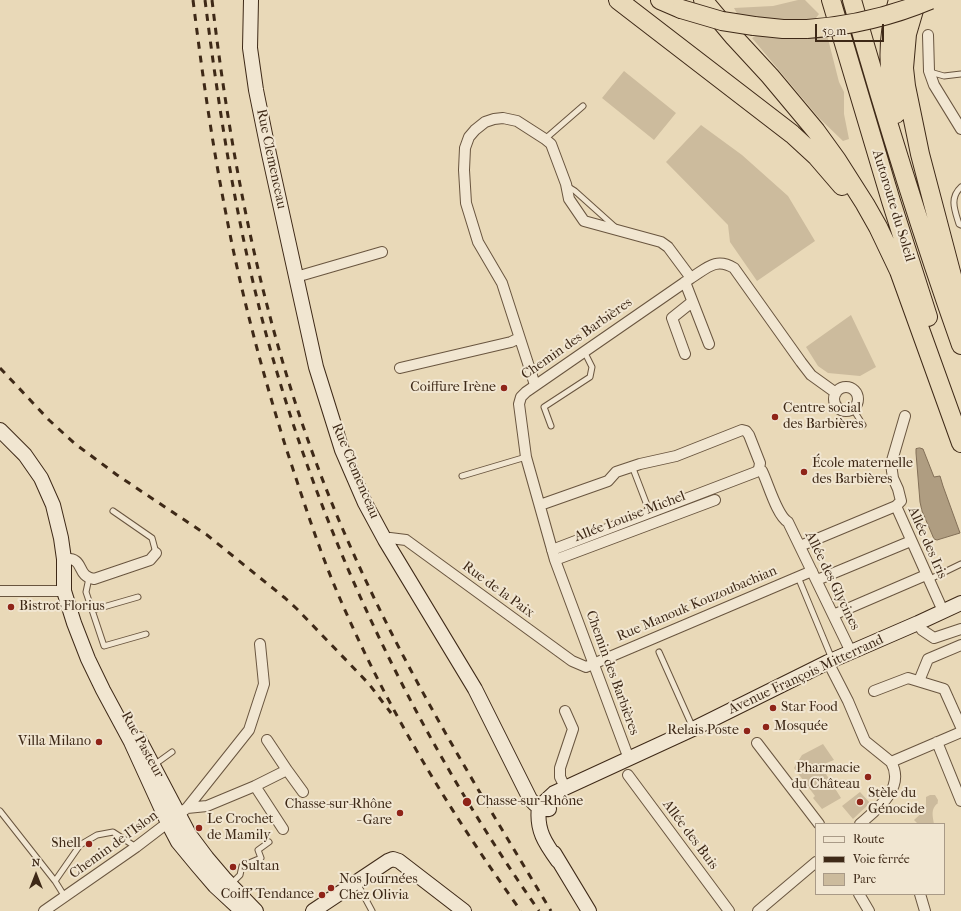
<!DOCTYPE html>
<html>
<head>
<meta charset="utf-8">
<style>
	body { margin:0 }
	#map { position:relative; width:961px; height:911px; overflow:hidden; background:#e9d9b8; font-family:"IM FELL French Canon",serif }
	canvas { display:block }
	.legend { position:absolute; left:815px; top:823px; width:130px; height:72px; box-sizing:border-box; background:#f1e6d1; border:1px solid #a99a87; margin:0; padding:5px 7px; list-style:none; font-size:12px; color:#3e2917 }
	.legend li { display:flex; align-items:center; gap:8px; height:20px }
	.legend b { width:20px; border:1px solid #a99a87 }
	.north { position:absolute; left:16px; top:855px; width:40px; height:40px; -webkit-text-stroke:3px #f1e6d1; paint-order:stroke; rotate:0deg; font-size:11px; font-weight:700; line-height:16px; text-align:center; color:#3e2917 }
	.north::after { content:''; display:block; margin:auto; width:14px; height:18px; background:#3e2917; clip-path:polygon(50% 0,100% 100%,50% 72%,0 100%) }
	.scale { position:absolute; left:815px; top:24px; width:69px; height:18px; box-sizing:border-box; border:2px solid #3e2917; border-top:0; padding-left:5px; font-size:12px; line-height:14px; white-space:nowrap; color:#3e2917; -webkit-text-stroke:3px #f1e6d1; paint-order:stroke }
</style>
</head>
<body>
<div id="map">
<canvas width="961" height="911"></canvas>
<ul class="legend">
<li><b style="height:5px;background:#f1e6d1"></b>Route</li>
<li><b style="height:5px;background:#3e2917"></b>Voie ferrée</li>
<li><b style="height:11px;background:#ccbb9d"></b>Parc</li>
</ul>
<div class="north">N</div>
<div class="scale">50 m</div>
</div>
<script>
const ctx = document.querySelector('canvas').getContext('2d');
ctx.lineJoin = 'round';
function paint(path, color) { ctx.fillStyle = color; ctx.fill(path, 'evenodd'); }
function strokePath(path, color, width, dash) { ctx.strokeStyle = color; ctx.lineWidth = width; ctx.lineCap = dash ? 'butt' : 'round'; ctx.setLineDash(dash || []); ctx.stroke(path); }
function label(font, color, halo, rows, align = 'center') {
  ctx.font = font + ' "IM FELL French Canon",serif'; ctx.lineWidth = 4; ctx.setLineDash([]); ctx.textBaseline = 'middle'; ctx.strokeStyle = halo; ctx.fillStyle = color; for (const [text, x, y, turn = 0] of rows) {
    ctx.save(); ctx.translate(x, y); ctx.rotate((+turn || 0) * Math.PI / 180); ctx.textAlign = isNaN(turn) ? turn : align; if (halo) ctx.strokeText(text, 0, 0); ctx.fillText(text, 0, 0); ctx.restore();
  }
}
const green = new Path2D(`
	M798 0H805L819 14 813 22 740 19 734 8 773 6Z
	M758 35 777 37 827 35 839 82 844 92V114L849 139 843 141 819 118 752 38Z
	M624 71 676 113 654 140 602 98Z
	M701 125 742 155 788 196 815 241 757 281 730 242 728 225 666 162Z
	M851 315 876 367 860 376 828 373 818 366 806 347Z
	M823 744 834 760 824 764 827 770 824 771 841 798 822 809 813 798 815 796 794 768 802 755Z
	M860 792 870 803 853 819 842 806Z
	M930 795H935L938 800C937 807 939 801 935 806 931 811 933 818 934 824H918L914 820 926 809V797Z`);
const water = new Path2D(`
	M920 448 923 449 934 477 940 476 943 486 960 533 937 540 934 539 922 511 920 502 916 453V449Z`);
const lane = new Path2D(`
	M930 72 944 76 961 74
	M545 139 583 106
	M567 186 575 191 614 226
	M961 187C949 198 955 211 959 224L961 225
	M853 409 863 425
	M551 426 544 407 590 377 592 367 584 351
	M632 466 650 513
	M462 476 526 457
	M113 511 152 538 156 553
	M798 577 832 659
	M89 578 86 592 104 646 146 634
	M928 580 961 564
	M93 610 138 597
	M659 652 693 728
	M154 765 172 752
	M0 811 55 881
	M232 883 240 875 242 866 261 858 258 850 269 842
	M357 883 372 911
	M65 897 55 881 80 845 97 835 113 832 136 847`);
const street = new Path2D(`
	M928 35 929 71 934 85 961 129
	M296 277 382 252
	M685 282 709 344
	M685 354 672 318 692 302
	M400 368 511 342 519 338
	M535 385 502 283 478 242 466 203 464 170 465 148 469 137 475 130 485 122 494 119 503 118 517 121 545 139 551 144 566 184 569 199 584 221 661 242 668 247 691 278
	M834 399a12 12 0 1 1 24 0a12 12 0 1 1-24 0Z
	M905 416 891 464 893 478 898 489 901 501 896 506 943 611
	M759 469 762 471C768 483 777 516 788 522L851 652
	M540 505 608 481 616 472 640 464 676 456 742 430 746 431 749 435 760 463 759 469 756 472 552 550
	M385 540 390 538 406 540 572 661 586 667 812 571
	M800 546 896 506
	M64 559C86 557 75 576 94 579L150 560 156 553
	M555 560 715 500
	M817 580 911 541
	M0 591H64
	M833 615 926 575
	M918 623 922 630 934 638 961 629
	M828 662 848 701 865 741 891 762
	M919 681 928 659 961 645
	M874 691 908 678 944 689 961 727
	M565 711 573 729 560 768V777L566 789
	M937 742 961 801
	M757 743 819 824
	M629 759 555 560 526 457 519 404 521 397 526 392 691 278C707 268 716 257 734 268L801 362 811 375 836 393
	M287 770 303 792
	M628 775 729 911
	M255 786 283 829
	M187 808 249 730 264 684 260 644
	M860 824C877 809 906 788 891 762L961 732
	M859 894 869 911
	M920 894 925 911
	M44 911 136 847 187 808 207 806 255 786 287 770 267 740
	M758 911 816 862`);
const secondary = new Path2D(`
	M251 0 250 48 256 90 269 154 316 367 342 450 365 503 385 540 475 689 530 799C535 805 541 810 549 809
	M0 430 25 455 41 478 53 505 61 538 64 559V591L74 623 88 659 103 690 131 742 168 823 178 842 197 865 215 886 242 911
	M139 739 189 834 207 858 224 878 256 911
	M554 853 589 911
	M558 861C545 843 536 830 539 807L554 793 693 729 828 662 918 623 961 603
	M313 911 388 861 393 859 399 861 464 911`);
const highway = new Path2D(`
	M618 0 792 134 817 157 842 186
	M660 0 681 9
	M703 0 734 37 770 76 816 131 837 160 865 204 878 227 899 271 961 443
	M831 0 891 201 928 317
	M852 0C885 116 921 232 961 345
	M917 0 907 34 904 68 906 86 920 154 961 310
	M754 26 783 29H807
	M896 114C889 70 885 43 898 0`);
const rail = new Path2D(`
	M193 0C202 72 212 143 226 214 241 293 262 371 286 448 303 499 319 551 341 601 388 710 451 814 521 911
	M205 0C219 111 236 221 265 330 321 538 415 734 539 911
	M212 0C234 188 273 374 351 548 407 675 480 793 551 911
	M0 368 49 420 74 443 117 475 207 535 285 598 297 609 369 684 391 713`);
const highwayBridge = new Path2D(`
	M681 9 722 21 754 26
	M807 29C850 26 890 17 930 0`);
const markers = [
	[504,388,4,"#8f2418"],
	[775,417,4,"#8f2418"],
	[804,472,4,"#8f2418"],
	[11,607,4,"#8f2418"],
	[773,708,4,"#8f2418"],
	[766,727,4,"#8f2418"],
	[747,731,4,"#8f2418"],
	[99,742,4,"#8f2418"],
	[868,777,4,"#8f2418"],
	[467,802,5,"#8f2418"],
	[860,802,4,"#8f2418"],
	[400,813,4,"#8f2418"],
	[199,828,4,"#8f2418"],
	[89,844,4,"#8f2418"],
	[233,867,4,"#8f2418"],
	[331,888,4,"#8f2418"],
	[322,895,4,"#8f2418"]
];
const streetNames = [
	["Rue Clemenceau",271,159,78],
	["Autoroute du Soleil",893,206,73],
	["Chemin des Barbières",577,339,-35],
	["Rue Clemenceau",355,471,67],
	["Allée Louise Michel",630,517,-21],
	["Allée des Iris",927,543,66],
	["Allée des Glycines",832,581,64],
	["Rue de la Paix",498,590,36],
	["Rue Manouk Kouzoubachian",697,604,-23],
	["Chemin des Barbières",612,673,70],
	["Avenue François Mitterrand",806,675,-25],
	["Rue Pasteur",142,745,61],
	["Allée des Buis",690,835,53],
	["Chemin de l'Islon",114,845,-36]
];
const poiNames = [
	["Coiffure Irène",496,388,"right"],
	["Centre social",783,409],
	["des Barbières",783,425],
	["École maternelle",812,464],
	["des Barbières",812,480],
	["Bistrot Florius",19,607],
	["Star Food",781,708],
	["Mosquée",774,727],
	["Relais Poste",739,731,"right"],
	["Villa Milano",91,742,"right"],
	["Pharmacie",860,769,"right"],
	["du Château",860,785,"right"],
	["Stèle du",868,794],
	["Génocide",868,810],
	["Chasse-sur-Rhône",476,802],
	["Chasse-sur-Rhône",392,805,"right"],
	["- Gare",392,821,"right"],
	["Le Crochet",207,820],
	["de Mamily",207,836],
	["Shell",81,844,"right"],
	["Sultan",241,867],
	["Nos Journées",339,880],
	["Chez Olivia",339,896],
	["Coiff' Tendance",314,895,"right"]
];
paint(green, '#ccbb9d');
paint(water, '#af9d81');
strokePath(water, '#826f57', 1);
strokePath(lane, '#69553f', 7);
strokePath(street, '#69553f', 12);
strokePath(secondary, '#3e2917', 16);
strokePath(highway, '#3e2917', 20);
strokePath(lane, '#f1e6d1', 5);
strokePath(street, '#f1e6d1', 10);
strokePath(secondary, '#f1e6d1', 14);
strokePath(highway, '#e9d9b8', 18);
strokePath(rail, '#3e2917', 3, [7, 7]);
strokePath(highwayBridge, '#3e2917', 20, []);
strokePath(highwayBridge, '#e9d9b8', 18);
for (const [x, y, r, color] of markers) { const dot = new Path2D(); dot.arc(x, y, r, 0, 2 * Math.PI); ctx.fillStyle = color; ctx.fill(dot); strokePath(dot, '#f1e6d1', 1.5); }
label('14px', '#3e2917', '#f1e6d1', streetNames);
label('14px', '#3e2917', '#f1e6d1', poiNames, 'left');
</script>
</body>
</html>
